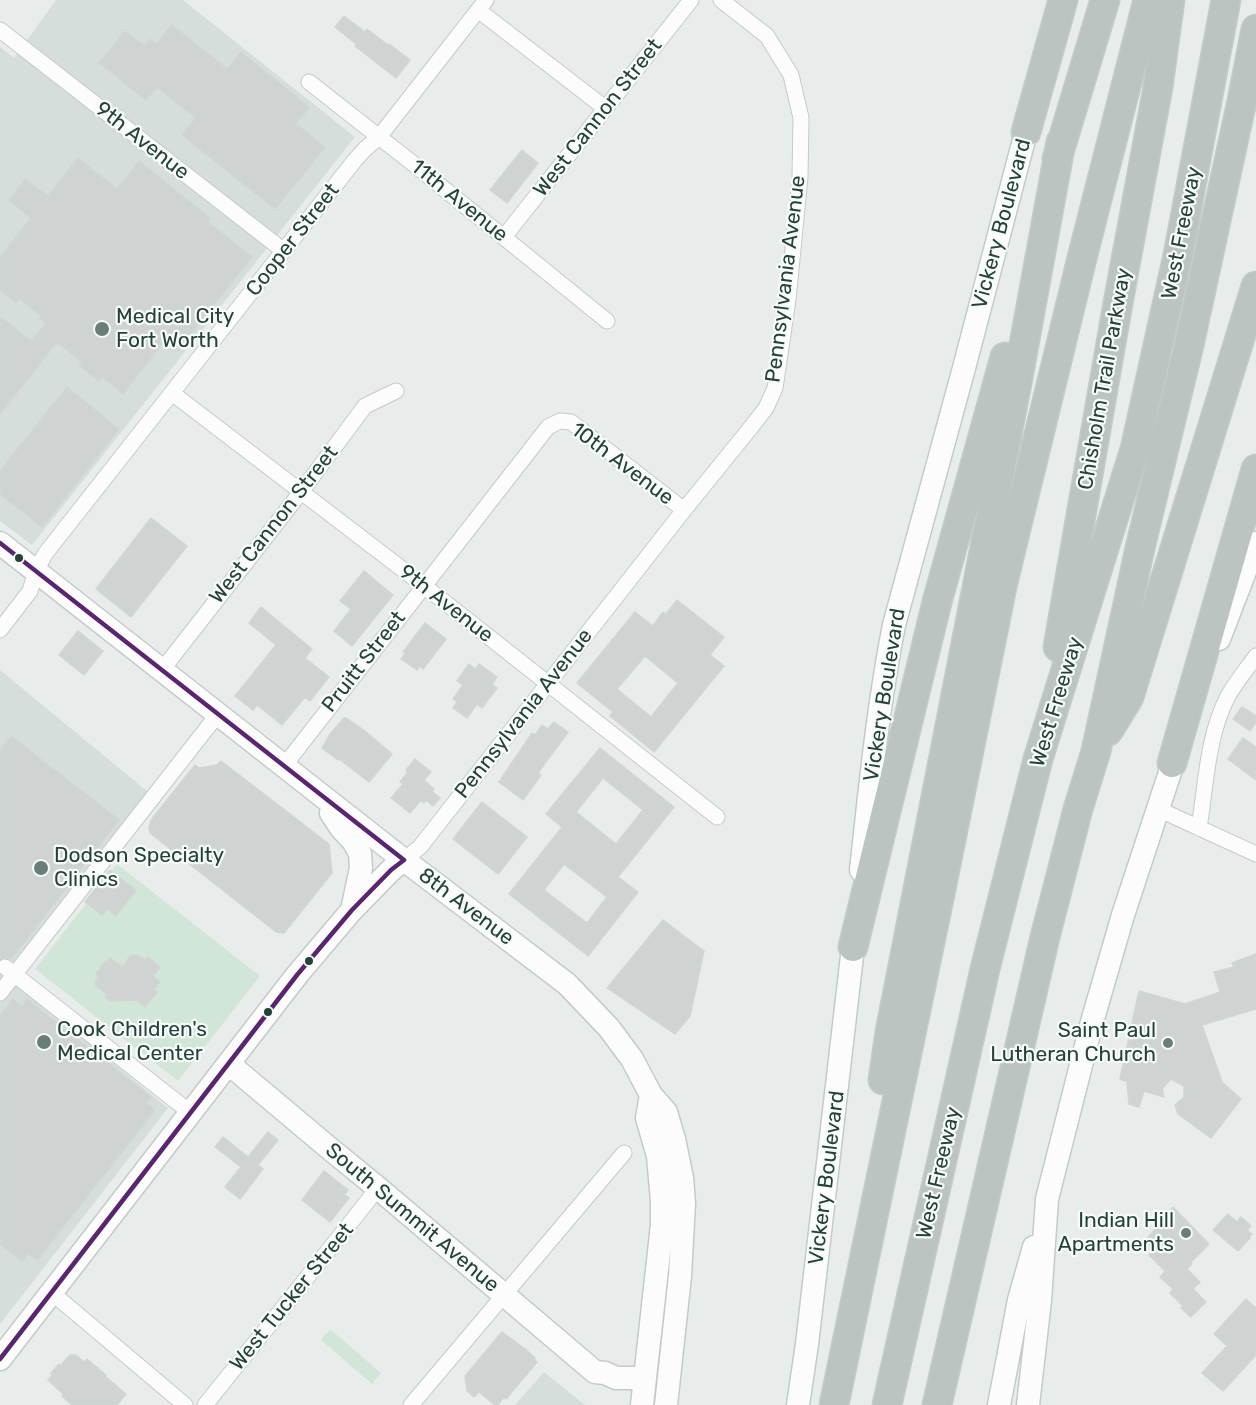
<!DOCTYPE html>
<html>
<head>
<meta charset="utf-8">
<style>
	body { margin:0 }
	canvas { display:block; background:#e8edeb }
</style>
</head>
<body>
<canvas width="1256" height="1405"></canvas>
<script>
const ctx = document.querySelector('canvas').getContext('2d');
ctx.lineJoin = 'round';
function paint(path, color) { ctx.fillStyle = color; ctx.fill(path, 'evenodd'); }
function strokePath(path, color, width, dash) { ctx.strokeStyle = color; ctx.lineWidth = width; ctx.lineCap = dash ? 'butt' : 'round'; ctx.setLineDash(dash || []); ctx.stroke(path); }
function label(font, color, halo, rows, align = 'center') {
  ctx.font = font + ' Rubik,sans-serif'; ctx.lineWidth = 4.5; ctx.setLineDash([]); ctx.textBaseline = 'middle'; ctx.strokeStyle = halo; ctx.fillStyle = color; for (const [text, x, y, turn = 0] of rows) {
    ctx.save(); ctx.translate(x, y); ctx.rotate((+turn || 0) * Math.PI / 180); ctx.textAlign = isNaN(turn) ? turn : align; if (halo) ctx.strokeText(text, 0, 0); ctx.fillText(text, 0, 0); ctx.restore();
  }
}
const built = new Path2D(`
	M56 0H183L355 137 32 545 0 521V47L14 58Z
	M0 670 148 792 7 976 168 1108 0 1324Z
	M544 1372 585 1405H515Z`);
const green = new Path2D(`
	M117 864 260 976 178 1081 35 969Z
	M330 1329 381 1373 372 1384 321 1340Z`);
const building = new Path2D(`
	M344 16 365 32 367 29 388 45 389 44 410 60 396 78 355 46 356 44 335 27Z
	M172 25 227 69 241 52 309 107 296 124 325 147 275 209 182 135 196 118 157 87 146 100 99 63 125 31 145 46 150 39 156 44Z
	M522 150 538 163 507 203 490 190Z
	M78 158 117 189 139 161 210 218 208 222 252 257 178 350 165 340 123 394 102 377 99 381 79 365 82 362 57 342 0 414V317L32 341 46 323 39 318 41 316 19 298 16 303 0 290V257L31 218 9 200 25 179 48 196Z
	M67 387 119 429 42 527 0 494V471Z
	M151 518 187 546 131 617 96 589Z
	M364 571 393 595 352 646 334 631 351 609 340 601Z
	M677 600 724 637 710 655 724 666 654 752 610 716 613 712 577 683 635 612 653 626 663 612 666 614ZM645 656 678 683 651 717 617 689Z
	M261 607 312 649 305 658 329 677 310 701 305 697 282 725 257 705 253 710 235 696 276 645 249 623Z
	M425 623 446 639 423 669 420 666 417 670 401 659 405 654 403 652Z
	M78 631 103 651 84 675 59 655Z
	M469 664 475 669 479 664 497 677 492 684 497 688 482 708 477 704 467 718 453 708 457 702 453 699 463 685 457 681Z
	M1242 707 1256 716V722L1250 731 1233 719Z
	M344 718H346L365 731 392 754 369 782 339 759 338 760 322 748 330 734Z
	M554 722 568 732 538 773 541 775 523 800 499 782 532 733 535 735 542 725 548 729Z
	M11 736 119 820 11 959 6 957 0 959V750Z
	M1243 738 1256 747V780L1228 759Z
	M600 748 674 807 618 877 638 892 588 956 509 894 562 827 546 814ZM603 778 643 810 616 844 576 812ZM564 864 607 897 587 923 544 890Z
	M415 759 431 772 424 780 434 789 432 791 440 798 433 806 426 800 424 803 421 800 410 813 391 798 403 784 400 782 408 772 406 770Z
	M221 761 329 844 332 873 284 933 276 932 150 833 149 828 151 820 195 765 199 768 217 765Z
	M482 802 527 837 498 874 453 839Z
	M110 870 136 890 116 916 107 909 102 915 85 902Z
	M663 920 704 951 690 1016 675 1034 607 988Z
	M1256 954V1009L1202 1025 1222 1082 1241 1099 1211 1138 1178 1114 1175 1105 1184 1097V1086L1171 1079 1162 1089 1164 1097 1144 1091 1139 1107 1129 1104 1127 1082 1120 1079 1139 991 1185 1004 1220 992 1214 972 1234 967 1232 963Z
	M136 955 146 960 148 957 160 967 153 976 160 982 153 990 157 992 145 1007 137 1000 110 1001 106 998V994L96 986 95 982 99 977 96 974 105 962 106 963 110 958 123 967 130 956Z
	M13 999 22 1006 27 999 151 1097 146 1103 155 1110 37 1260 28 1253 22 1261 0 1244V1016Z
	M268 1132 278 1140 258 1165 263 1169 240 1199 225 1187 241 1167 215 1147 223 1137 248 1157Z
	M324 1171 348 1190 344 1195 349 1198 330 1222 302 1200Z
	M1173 1207 1209 1244 1191 1262 1192 1264 1187 1269 1200 1282 1193 1289 1206 1302 1191 1317 1181 1308 1183 1306 1170 1293 1173 1289 1160 1277 1165 1271 1149 1255 1152 1252 1143 1243 1159 1225 1157 1223Z
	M1228 1214 1237 1222 1241 1217 1251 1226 1247 1230 1252 1234 1249 1237 1250 1238 1238 1251 1213 1230Z
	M1246 1299 1256 1308V1355L1223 1391 1202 1373 1227 1346 1214 1334Z
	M502 1332 524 1348 535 1358 534 1359 537 1362 506 1399 504 1397 498 1405H495L479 1392 474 1397 467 1391 465 1376Z
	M70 1355H76L84 1362 87 1359 106 1375 105 1376 126 1394 117 1405H72L62 1396 63 1394 48 1380 52 1375 51 1373 59 1364 60 1366Z`);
const street = new Path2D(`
	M478 10 605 108
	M0 30 284 251
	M309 82 411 162 607 321
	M504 237 691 0
	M172 393 423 585 717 817
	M0 630 30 591 36 571 45 554 355 160 365 149 379 137 486 0
	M162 670 301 492 365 406 396 391
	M284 766 548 427 560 421 571 422 684 510
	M1158 809 1256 854
	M1199 828C1206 785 1207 738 1227 698 1235 683 1246 670 1256 656
	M404 860 420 847 684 510 752 426 766 408 775 388 788 300 800 177 801 118 791 75 767 36 721 0
	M5 967 191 1113
	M0 993 218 714
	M51 1292 185 1405
	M205 1405 271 1323 378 1188
	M411 1405 624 1153`);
const secondary = new Path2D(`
	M0 543 391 850 567 984 609 1028 632 1059 651 1095 666 1112 674 1139 682 1178 684 1203 680 1276 666 1405
	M1219 639 1256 543
	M331 813 341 828 353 841 360 853 361 868 352 910
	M861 870C870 788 878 706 894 625L964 368 1026 132 1029 116
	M229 1064 329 1148 378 1188 595 1372 605 1373 616 1378H644
	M0 1359 297 975 352 910 391 870 404 860
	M642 1405 662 1225V1201L658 1156 647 1118 651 1095
	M798 1405 807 1344 855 930
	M999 1405 1019 1300 1034 1247
	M1028 1405 1040 1300 1047 1199 1092 1022 1123 915 1178 748`);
const highway = new Path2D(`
	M1026 132 1063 0
	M1057 159 1105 0
	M1058 647 1118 303 1158 87 1170 0
	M1108 731 1129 697 1256 286
	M1172 763 1256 469
	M853 947 937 602 1005 357
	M883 1080 890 1032 1017 383 1061 142
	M834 1405 941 889 1003 582 1082 258 1148 0
	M887 1405 985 969 1038 759 1135 449 1178 255 1226 0
	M937 1405 1045 937 1078 809 1096 751 1140 548 1189 345 1242 101 1256 29`);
const bus1 = new Path2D(`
	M0 543 404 860 391 870 352 910 297 975 0 1359`);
const markers = [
	[102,329,8,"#697e78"],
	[19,558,5,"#24423a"],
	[41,868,8,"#697e78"],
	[309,961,5,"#24423a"],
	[268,1012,5,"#24423a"],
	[44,1042,8,"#697e78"],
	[1168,1043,6,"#697e78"],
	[1186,1233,6,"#697e78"]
];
const streetNames = [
	["West Cannon Street",598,118,-52],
	["9th Avenue",142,141,38],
	["11th Avenue",459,201,39],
	["Vickery Boulevard",1002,224,-75],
	["West Freeway",1182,233,-79],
	["Cooper Street",293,240,-52],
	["Pennsylvania Avenue",786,279,-83],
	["Chisholm Trail Parkway",1105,379,-80],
	["10th Avenue",622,464,37],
	["West Cannon Street",274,525,-52],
	["9th Avenue",446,604,38],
	["Pruitt Street",364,662,-52],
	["Vickery Boulevard",885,695,-81],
	["West Freeway",1057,702,-73],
	["Pennsylvania Avenue",524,714,-52],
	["8th Avenue",466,907,37],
	["West Freeway",939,1173,-77],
	["Vickery Boulevard",827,1178,-83],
	["South Summit Avenue",412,1218,40],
	["West Tucker Street",292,1297,-51]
];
const poiNames = [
	["Medical City",116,317],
	["Fort Worth",116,341],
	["Dodson Specialty",54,856],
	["Clinics",54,880],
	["Cook Children's",57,1030],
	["Medical Center",57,1054],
	["Saint Paul",1156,1031,"right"],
	["Lutheran Church",1156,1055,"right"],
	["Indian Hill",1174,1221,"right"],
	["Apartments",1174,1245,"right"]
];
paint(built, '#d6dedb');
paint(green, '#d1e6d8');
paint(building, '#cfd4d2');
strokePath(building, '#d1d6d4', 1.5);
strokePath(street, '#c5cac8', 17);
strokePath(secondary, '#c3cbc8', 25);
strokePath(highway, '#c3ccc9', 31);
strokePath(street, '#fcfcfc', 15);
strokePath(secondary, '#fcfcfc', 22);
strokePath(highway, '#bcc4c2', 28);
strokePath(bus1, '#5a256f', 4.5);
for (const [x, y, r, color] of markers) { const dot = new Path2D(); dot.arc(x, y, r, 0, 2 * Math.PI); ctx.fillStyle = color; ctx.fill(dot); strokePath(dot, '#f7fbf9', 2); }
label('21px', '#24423a', '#f7fbf9', streetNames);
label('21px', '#24423a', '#f7fbf9', poiNames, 'left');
</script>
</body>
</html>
